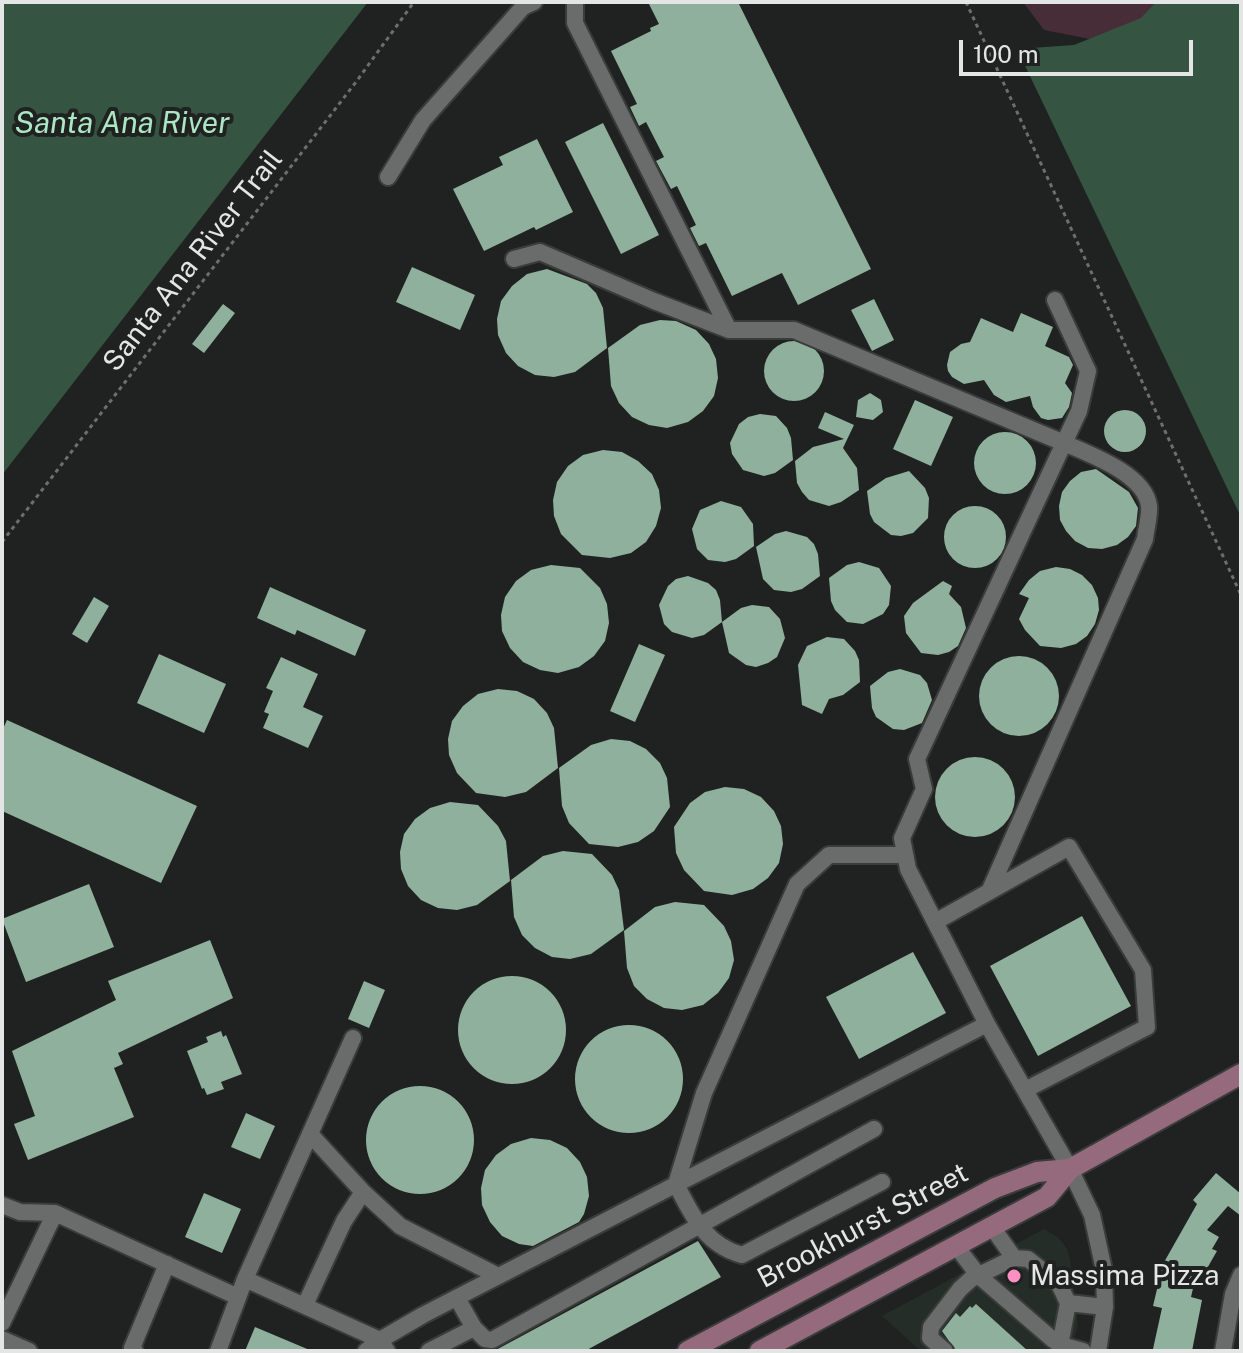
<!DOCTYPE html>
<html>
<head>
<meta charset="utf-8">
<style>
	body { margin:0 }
	#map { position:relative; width:1243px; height:1353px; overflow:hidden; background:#202221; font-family:"Public Sans",sans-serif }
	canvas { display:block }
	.frame { position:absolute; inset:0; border:4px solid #e4e6e5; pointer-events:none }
	.scale { position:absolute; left:959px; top:40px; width:234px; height:36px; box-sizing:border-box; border:4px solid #e4e6e5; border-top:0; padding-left:10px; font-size:24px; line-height:28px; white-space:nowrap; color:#e4e6e5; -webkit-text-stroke:6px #202221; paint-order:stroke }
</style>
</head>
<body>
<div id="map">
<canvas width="1243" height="1353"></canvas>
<div class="frame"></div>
<div class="scale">100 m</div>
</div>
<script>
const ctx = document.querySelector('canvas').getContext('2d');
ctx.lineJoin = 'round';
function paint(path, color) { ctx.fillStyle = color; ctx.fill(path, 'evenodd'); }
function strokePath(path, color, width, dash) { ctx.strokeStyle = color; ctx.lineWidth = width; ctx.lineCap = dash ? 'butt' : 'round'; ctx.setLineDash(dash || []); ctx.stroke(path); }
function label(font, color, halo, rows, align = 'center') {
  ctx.font = font + ' "Public Sans",sans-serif'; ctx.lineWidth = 8; ctx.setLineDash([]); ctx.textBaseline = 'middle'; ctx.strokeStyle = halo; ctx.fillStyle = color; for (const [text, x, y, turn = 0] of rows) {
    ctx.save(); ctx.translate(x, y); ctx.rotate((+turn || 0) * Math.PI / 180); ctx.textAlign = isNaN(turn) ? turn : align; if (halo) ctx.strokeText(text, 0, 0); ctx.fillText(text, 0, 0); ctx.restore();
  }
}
const built = new Path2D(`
	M1044 1229 1059 1238 1067 1249 1070 1260 1078 1325 1070 1351H921L882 1316Z`);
const green = new Path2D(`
	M1023 2H1241L1136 48 1044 30Z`);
const water = new Path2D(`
	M6 2H368L2 475V7Z
	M1156 2H1241V517L1017 49 1074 45 1141 18Z`);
const building = new Path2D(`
	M648 2H738L871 269 798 305 782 273 732 296 706 243 699 246 690 228 696 225 677 186 671 189 656 161 664 157 646 122 639 126 630 107 637 104 611 51 651 31 650 28 659 24Z
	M603 123 659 235 621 254 565 142Z
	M537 139 573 212 536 230 534 227 484 251 453 189 503 165 499 157Z
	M412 267 475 295 460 330 396 302Z
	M547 269 587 284 596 293 603 308 607 348 575 372 554 377 535 375 518 366 506 353 498 335 497 319 501 301 512 286 527 274Z
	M874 299 894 340 872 351 851 310Z
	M223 304 235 313 204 353 192 344Z
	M1021 313 1053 327 1045 346 1069 357 1073 365 1065 383 1072 393 1069 407 1062 418 1048 420 1041 418 1033 407 1030 396 1006 402 994 395 984 380 964 384 952 377 948 371 947 365 950 352 961 344 970 342 981 318 1013 332Z
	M660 320 676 321 696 330 709 344 716 359 718 378 714 396 703 411 688 422 667 428 649 425 632 417 619 403 611 386 608 348 640 325Z
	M764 371a30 30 0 1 1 60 0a30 30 0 1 1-60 0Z
	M870 393 881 400 883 412 873 420 856 417 858 400Z
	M915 400 953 417 931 466 893 449Z
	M1104 431a21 21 0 1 1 42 0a21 21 0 1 1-42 0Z
	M825 412 854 425 843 448 857 468 859 490 841 502 829 506 809 500 802 492 797 483 795 461 813 447 844 439 818 428Z
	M760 414 776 416 787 428 791 438 793 460 775 473 764 476 743 470 732 454 730 443 739 424 748 417Z
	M974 463a31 31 0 1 1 62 0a31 31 0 1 1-62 0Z
	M603 450 622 452 638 461 652 474 659 490 661 508 656 526 646 542 631 553 610 558 582 555 561 534 554 516 553 500 557 482 568 466 583 455Z
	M1096 469 1129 492 1138 508 1136 526 1128 537 1117 545 1102 549 1088 548 1075 541 1066 531 1060 520 1059 506 1062 492 1070 481 1081 472Z
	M909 471 925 488 929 498 928 518 913 533 901 536 891 535 874 522 870 514 867 491 886 478Z
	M721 501 741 507 753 524 754 546 736 559 725 562 708 560 697 549 692 529 700 510Z
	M944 537a31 31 0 1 1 62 0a31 31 0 1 1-62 0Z
	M786 531 807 537 814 544 818 554 820 576 802 589 791 592 774 590 763 579 756 547 775 534Z
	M859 562 879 568 891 586 889 605 883 614 863 624 847 622 835 610 831 601 829 578 847 565Z
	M551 565 580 568 600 588 607 604 609 623 605 641 594 656 579 667 558 673 540 670 523 662 510 648 502 631 501 615 505 597 516 581 531 570Z
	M1056 567 1070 569 1082 575 1092 585 1098 598 1099 610 1095 624 1087 636 1076 644 1061 648 1040 646 1025 630 1019 619 1029 598 1019 594 1029 580 1040 571Z
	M688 576 708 583 716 590 720 600 722 622 704 635 692 638 672 632 664 624 659 605 668 586 676 579Z
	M943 581 952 586 949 594 961 607 966 628 958 646 949 652 938 655 921 653 906 633 904 616 913 603Z
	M270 587 366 630 355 656 297 630 295 635 257 618Z
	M94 597 109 606 87 643 72 634Z
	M752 605 769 607 780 619 785 638 777 657 768 663 756 667 746 665 729 653 722 622 741 608Z
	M827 637 844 639 855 651 859 660 860 682 843 695 829 699 822 714 802 705 798 665 807 646Z
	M639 644 665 655 635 722 610 711Z
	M159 654 226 684 204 733 137 703Z
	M979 696a40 40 0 1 1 80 0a40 40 0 1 1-80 0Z
	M281 657 318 674 303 707 323 716 308 748 263 728 269 714 264 712 273 691 266 688Z
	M900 669 920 675 927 683 932 700 922 723 904 730 893 729 876 717 872 708 870 686 888 672Z
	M498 689 517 691 534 699 547 713 554 728 558 768 526 792 505 797 476 793 457 773 449 755 448 739 452 721 463 706 478 694Z
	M7 720 197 806 161 883 2 811V731Z
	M611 739 630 741 646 749 660 763 667 778 670 807 654 831 638 842 618 847 589 844 569 823 562 806 559 768 591 745Z
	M935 797a40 40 0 1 1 80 0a40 40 0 1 1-80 0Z
	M725 787 744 789 761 797 774 811 781 826 783 844 779 863 768 878 753 889 732 895 704 891 684 870 676 853 674 827 690 803 705 792Z
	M450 802 478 805 498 826 506 841 510 881 477 905 457 910 438 908 421 900 408 886 401 869 400 852 404 834 415 819 430 808Z
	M563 851 592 854 612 875 619 890 624 930 591 954 570 959 552 957 535 948 522 935 514 917 511 880 543 856Z
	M89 884 114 947 26 982 2 919Z
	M675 902 704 905 724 926 731 941 734 960 729 978 718 993 703 1005 682 1010 664 1008 647 999 634 986 627 968 624 931 655 907Z
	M1082 916 1131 1006 1038 1056 990 966Z
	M210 940 233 998 118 1053 123 1064 114 1068 134 1117 28 1160 14 1124 35 1116 12 1051 116 1000 108 981Z
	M913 952 946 1013 859 1059 826 997Z
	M458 1030a54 54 0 1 1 108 0a54 54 0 1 1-108 0Z
	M364 981 385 990 369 1028 348 1019Z
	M575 1079a54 54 0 1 1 108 0a54 54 0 1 1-108 0Z
	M221 1031 223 1037 226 1035 242 1074 221 1082 224 1089 207 1095 204 1088 202 1089 187 1051 208 1042 206 1037Z
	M366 1140a54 54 0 1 1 108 0a54 54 0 1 1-108 0Z
	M246 1113 275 1126 260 1159 231 1147Z
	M531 1138 550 1140 567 1148 580 1162 587 1177 589 1196 584 1214 579 1222 533 1246 519 1244 502 1236 490 1222 482 1205 481 1188 485 1170 496 1155 511 1144Z
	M1216 1173 1241 1194V1216L1228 1206 1207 1230 1219 1237 1212 1249 1217 1251 1205 1272 1198 1267 1191 1297 1202 1300 1192 1351 1153 1349 1162 1308 1153 1306 1163 1264 1197 1204 1193 1200Z
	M204 1193 241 1209 222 1253 185 1237Z
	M698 1241 721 1277 585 1351H494Z
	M976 1304 1028 1351H956L942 1331 956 1313 960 1317 970 1306 972 1308Z
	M255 1327 312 1351H245Z`);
const path = new Path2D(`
	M966 2 1241 595
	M2 542 356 82 414 2`);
const minor = new Path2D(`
	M575 2V23L729 330
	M388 177 423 120 523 7 534 2
	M514 259 540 252 654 301 729 330H794L1064 443 1079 411 1088 371 1055 300
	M989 892 1145 539C1146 529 1150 516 1149 506 1145 474 1089 454 1064 443L917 759 924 789 902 838 908 869 987 1024 1070 1169 1092 1215 1104 1270 1105 1307 1098 1351
	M935 922 1069 847 1143 970 1147 1027 1025 1090
	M310 1134 363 1192 400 1226 498 1276
	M882 1182 742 1255C705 1245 692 1215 676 1184L704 1093 797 884 829 855H905
	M2 1205 20 1212 55 1213
	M992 1227 1014 1258
	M956 1246 979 1276 1052 1339 1061 1345 1083 1351
	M245 1279 380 1340 387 1351
	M1068 1303 1105 1307
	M305 1305 344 1221 363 1192
	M2 1323 55 1213 238 1297
	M474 1328 485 1339 492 1340 874 1129
	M2 1339 29 1351
	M135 1351 132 1348 167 1264
	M218 1351 245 1279 353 1038
	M366 1351 380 1340 423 1315 987 1024
	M429 1351 474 1328 457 1298
	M945 1351 930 1338 931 1327 960 1289 971 1279 1014 1258 1028 1259 1059 1284 1068 1303 1059 1351
	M1223 1351 1233 1294 1241 1275`);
const major = new Path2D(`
	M688 1351 995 1188 1037 1172 1070 1169
	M760 1351 1047 1197 1070 1169 1241 1074`);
const markers = [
	[1014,1276,8,"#fd8fc1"]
];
const streetNames = [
	["Santa Ana River Trail",193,261,-52],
	["Brookhurst Street",863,1226,-28]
];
const poiNames = [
	["Massima Pizza",1030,1276]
];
const waterNames = [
	["Santa Ana River",122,124]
];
paint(built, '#252d29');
paint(green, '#472d38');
paint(water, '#355442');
paint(building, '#8fb09c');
strokePath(minor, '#3a3c3a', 20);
strokePath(major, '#3a3c3a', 24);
strokePath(path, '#6d6f6e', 3, [4, 4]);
strokePath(minor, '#6a6c6b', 16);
strokePath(major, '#956a7d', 20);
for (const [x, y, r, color] of markers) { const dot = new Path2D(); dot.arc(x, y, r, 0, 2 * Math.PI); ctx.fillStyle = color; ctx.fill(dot); strokePath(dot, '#202221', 3); }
label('28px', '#e4e6e5', '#202221', streetNames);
label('28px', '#e4e6e5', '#202221', poiNames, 'left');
label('italic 30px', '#ace7c4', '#202221', waterNames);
</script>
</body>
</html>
